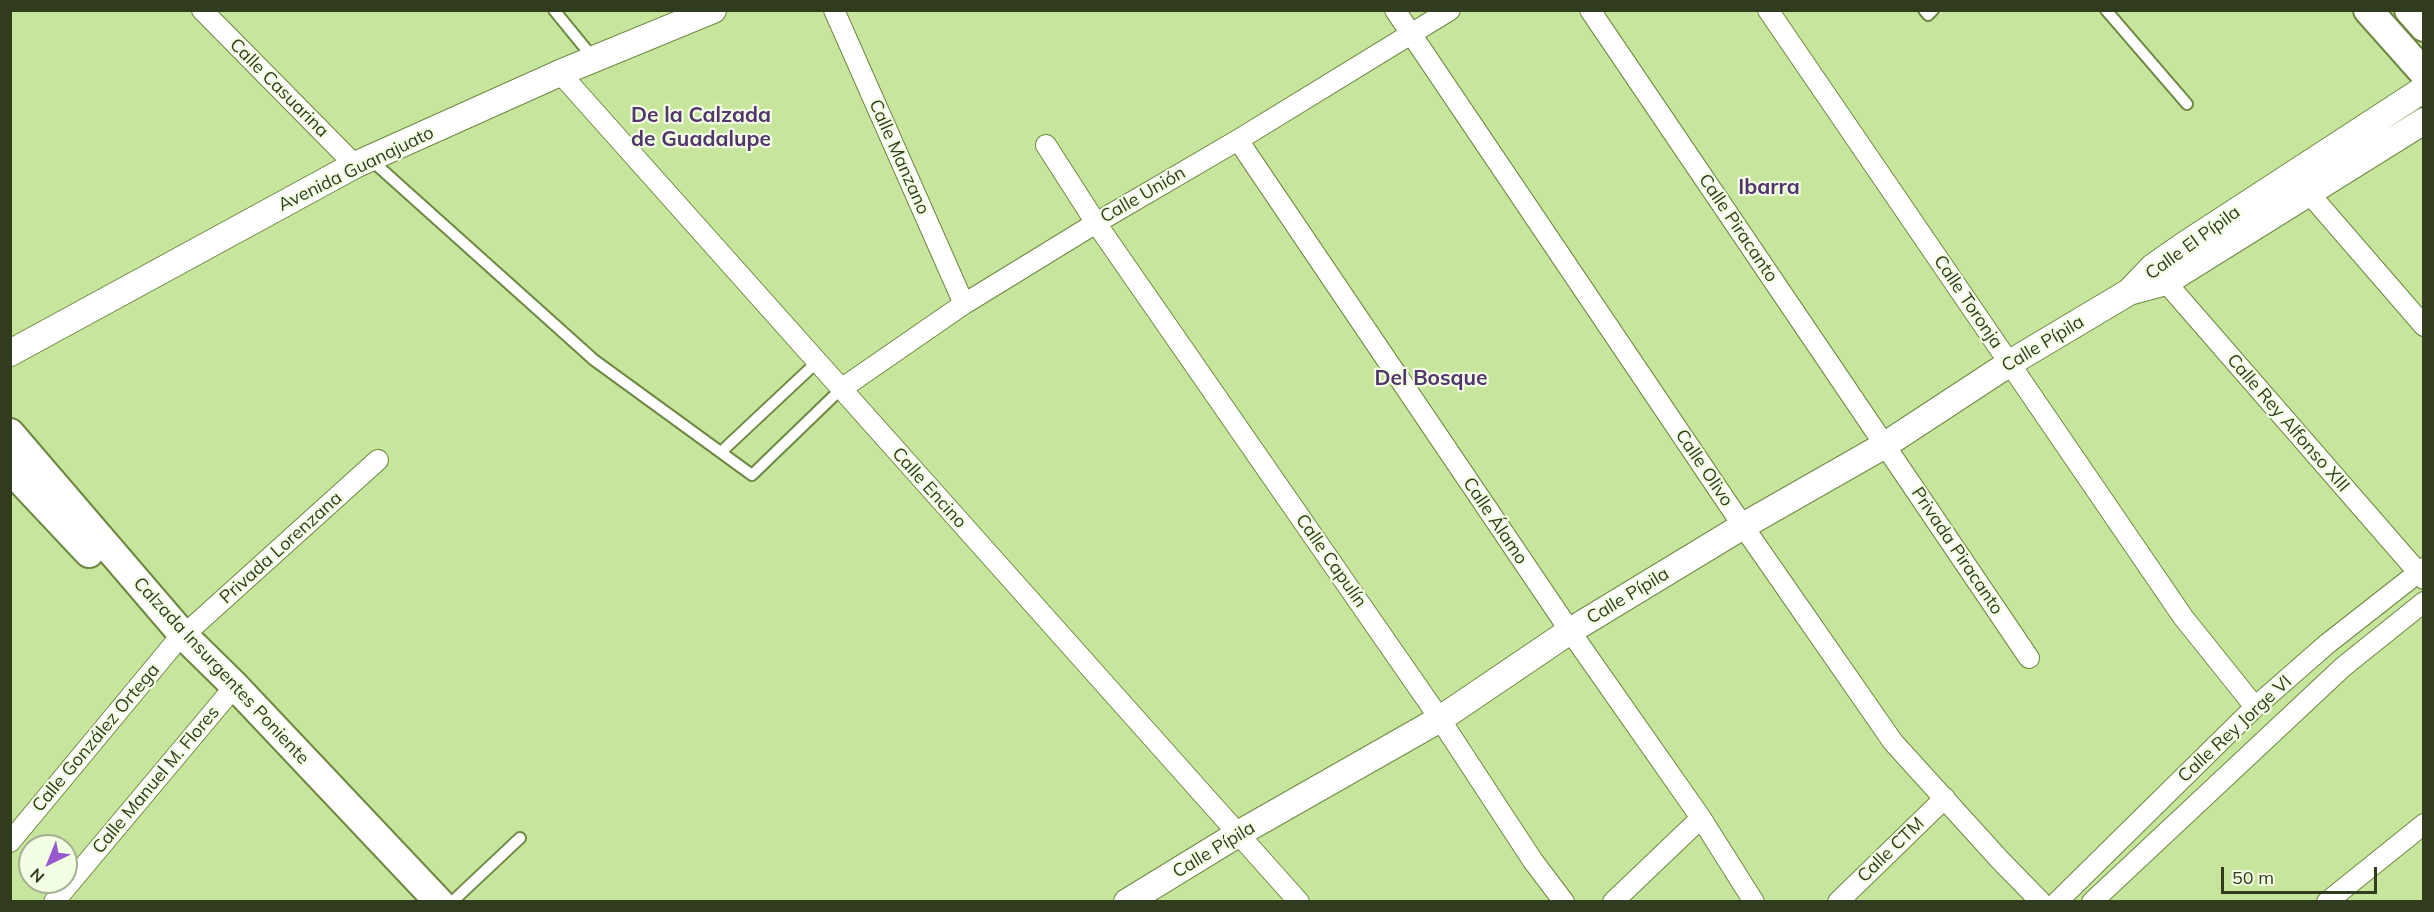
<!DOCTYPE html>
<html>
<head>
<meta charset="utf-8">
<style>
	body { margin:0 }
	#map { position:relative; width:2434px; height:912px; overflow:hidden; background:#c7e59c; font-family:Mulish,sans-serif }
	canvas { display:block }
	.frame { position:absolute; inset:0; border:12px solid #313c1f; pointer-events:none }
	.north { position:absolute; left:18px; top:834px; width:60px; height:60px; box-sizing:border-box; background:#f2ffe2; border:2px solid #a5b194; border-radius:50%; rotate:223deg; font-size:16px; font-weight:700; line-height:24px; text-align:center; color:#313c1f }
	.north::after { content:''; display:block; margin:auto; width:21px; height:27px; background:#995ad0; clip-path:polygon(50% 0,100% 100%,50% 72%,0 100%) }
	.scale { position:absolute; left:2221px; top:867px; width:156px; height:27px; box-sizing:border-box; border:3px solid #313c1f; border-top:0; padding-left:8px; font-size:18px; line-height:21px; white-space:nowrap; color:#313c1f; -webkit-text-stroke:4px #f2ffe2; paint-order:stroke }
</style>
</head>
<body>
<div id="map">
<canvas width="2434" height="912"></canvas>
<div class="frame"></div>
<div class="north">N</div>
<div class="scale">50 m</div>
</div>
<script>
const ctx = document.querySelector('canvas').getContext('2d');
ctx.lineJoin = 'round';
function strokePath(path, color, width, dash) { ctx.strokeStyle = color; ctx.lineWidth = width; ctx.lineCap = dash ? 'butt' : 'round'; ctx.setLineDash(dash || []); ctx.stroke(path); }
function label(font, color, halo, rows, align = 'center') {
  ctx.font = font + ' Mulish,sans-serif'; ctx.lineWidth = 4.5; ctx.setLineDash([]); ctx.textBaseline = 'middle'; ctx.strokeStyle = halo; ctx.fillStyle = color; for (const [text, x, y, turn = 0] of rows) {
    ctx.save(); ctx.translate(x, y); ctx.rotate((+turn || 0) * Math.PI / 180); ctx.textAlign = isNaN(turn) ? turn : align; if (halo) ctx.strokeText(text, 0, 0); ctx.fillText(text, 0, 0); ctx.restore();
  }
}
const service = new Path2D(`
	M554 10 594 59
	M1924 10 1928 15 1933 10
	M2106 10 2187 104
	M370 159 594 360 752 475 841 389
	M721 452 817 362
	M452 902 520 838`);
const minor = new Path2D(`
	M202 10 355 165
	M834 10 964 304
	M1395 10 1743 526 1893 742 2000 860 2041 902
	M1590 10 2029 658
	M1768 10 2183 617 2255 707
	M560 73 1299 902
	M1238 140 1570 631 1701 818 1754 902
	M1046 145 1096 223 1440 719 1533 861 1564 902
	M2308 192 2424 326
	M2157 272 2424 579
	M841 389 964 304 1096 223 1238 140 1450 10
	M10 842 174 644 378 460
	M54 902 235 686
	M1613 902 1701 818
	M1838 902 1945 798
	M2057 902 2255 707 2327 644 2424 568
	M2092 902 2343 667 2424 602
	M2327 902 2424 824`);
const tertiary = new Path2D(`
	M2130 291 2153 267 2186 244 2424 89
	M10 353 355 165 560 73 713 10
	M1127 902 1238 834 1440 719 1570 631 1743 526 1885 445 2010 363 2129 292 2166 282 2424 121`);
const secondary = new Path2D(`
	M2368 10 2424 73
	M2409 10 2424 27
	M10 433 184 636 235 686 439 902
	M10 469 89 553`);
const streetNames = [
	["Calle Casuarina",279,88,45],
	["Calle Manzano",899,157,66],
	["Avenida Guanajuato",356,169,-26],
	["Calle Unión",1143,195,-30],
	["Calle Piracanto",1738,228,56],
	["Calle El Pípila",2193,243,-36],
	["Calle Toronja",1968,302,56],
	["Calle Pípila",2043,344,-31],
	["Calle Rey Alfonso XIII",2288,423,49],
	["Calle Olivo",1704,468,56],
	["Calle Encino",929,488,48],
	["Calle Álamo",1495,521,56],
	["Privada Lorenzana",281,548,-42],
	["Privada Piracanto",1957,551,56],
	["Calle Capulín",1331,561,55],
	["Calle Pípila",1628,596,-31],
	["Calzada Insurgentes Poniente",221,671,47],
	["Calle Rey Jorge VI",2235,729,-43],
	["Calle González Ortega",96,738,-50],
	["Calle Manuel M. Flores",156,780,-50],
	["Calle Pípila",1214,850,-31],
	["Calle CTM",1891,850,-44]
];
const quarterNames = [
	["De la Calzada",701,116],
	["de Guadalupe",701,140],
	["Ibarra",1769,188],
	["Del Bosque",1431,379]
];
strokePath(service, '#6e8842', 14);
strokePath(minor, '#6e8842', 22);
strokePath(tertiary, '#6e8842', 28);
strokePath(secondary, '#6e8842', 32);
strokePath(service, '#fff', 10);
strokePath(minor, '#fff', 20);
strokePath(tertiary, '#fff', 26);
strokePath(secondary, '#fff', 28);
label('18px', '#313c1f', '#f2ffe2', streetNames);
label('bold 21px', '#52346e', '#f2ffe2', quarterNames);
</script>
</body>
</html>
